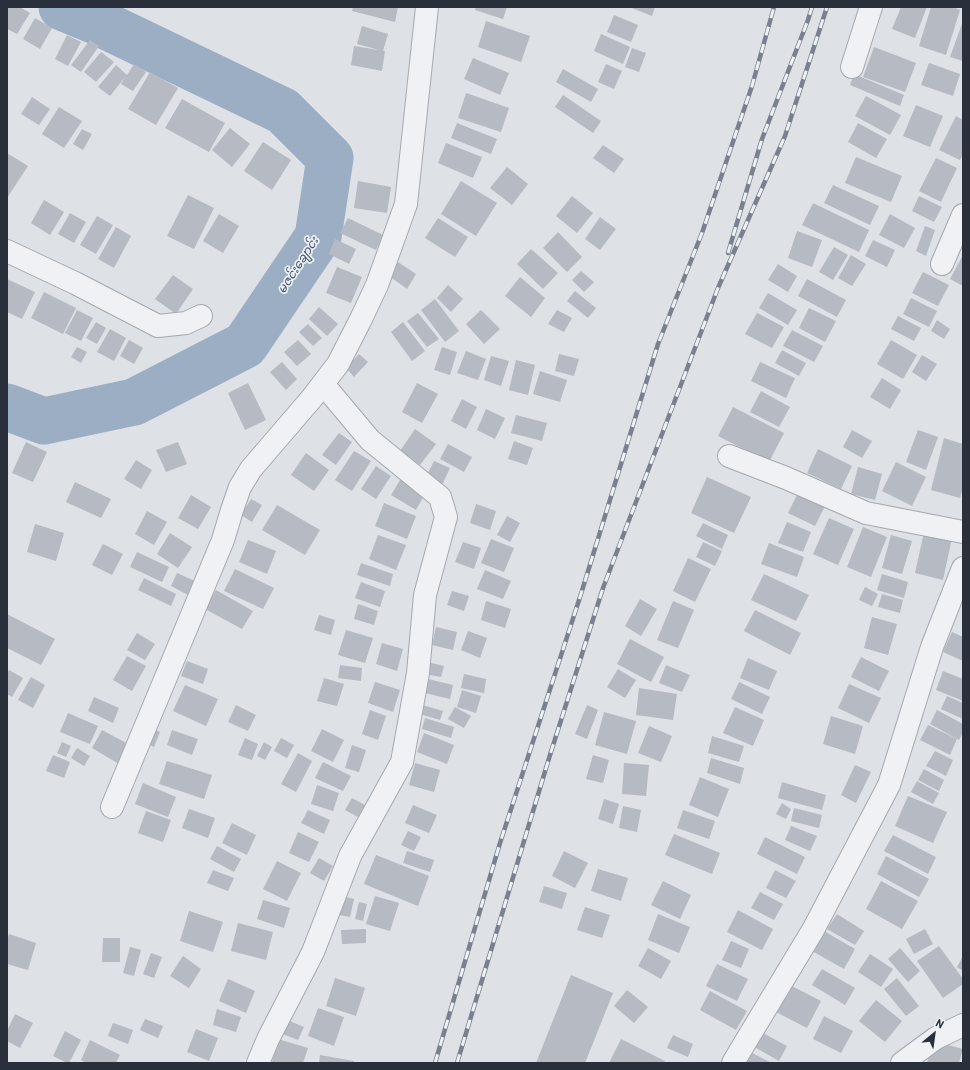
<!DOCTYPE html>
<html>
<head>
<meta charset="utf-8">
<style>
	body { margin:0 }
	#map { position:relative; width:970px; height:1070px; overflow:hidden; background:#dee1e6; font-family:Barlow,sans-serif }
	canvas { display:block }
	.frame { position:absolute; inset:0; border:8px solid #292f3b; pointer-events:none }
	.north { position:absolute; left:914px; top:1014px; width:40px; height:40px; -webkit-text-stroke:3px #edf0f4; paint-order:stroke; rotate:29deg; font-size:11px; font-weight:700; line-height:16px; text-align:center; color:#292f3b }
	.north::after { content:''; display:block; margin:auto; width:14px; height:18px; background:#292f3b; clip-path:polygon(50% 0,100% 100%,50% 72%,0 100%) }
</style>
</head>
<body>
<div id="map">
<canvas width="970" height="1070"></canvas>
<div class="frame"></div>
<div class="north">N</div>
</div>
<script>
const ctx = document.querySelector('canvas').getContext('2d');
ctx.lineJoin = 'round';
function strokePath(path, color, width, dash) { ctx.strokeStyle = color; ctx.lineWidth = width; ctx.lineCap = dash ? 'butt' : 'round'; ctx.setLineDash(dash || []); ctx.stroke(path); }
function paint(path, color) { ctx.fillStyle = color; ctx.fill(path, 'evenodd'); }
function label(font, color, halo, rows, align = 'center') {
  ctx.font = font + ' Barlow,"Noto Sans Myanmar",sans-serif'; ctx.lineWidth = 3.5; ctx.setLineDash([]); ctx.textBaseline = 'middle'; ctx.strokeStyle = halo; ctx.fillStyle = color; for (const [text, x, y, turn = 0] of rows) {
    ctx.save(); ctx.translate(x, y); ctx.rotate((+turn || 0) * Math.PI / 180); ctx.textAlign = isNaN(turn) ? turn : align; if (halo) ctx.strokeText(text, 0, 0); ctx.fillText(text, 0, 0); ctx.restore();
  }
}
const river = new Path2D(`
	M7 407 44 421 134 402 245 345 318 237 330 158 283 111 96 21 62 7`);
const building = new Path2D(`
	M7 7H20L30 13 17 34 7 29Z
	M353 7H398L395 22 352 11Z
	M476 7H507L503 19 475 10Z
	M629 7H655L652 16Z
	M901 7H927L915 38 892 29Z
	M931 7H952L960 10 946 55 919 46Z
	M614 15 638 25 631 42 607 32Z
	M35 18 52 28 40 49 23 39Z
	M486 21 530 36 521 62 478 47Z
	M963 21V61L950 57Z
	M362 26 388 34 383 51 357 44Z
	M601 34 630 47 623 64 594 51Z
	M67 35 81 42 68 66 55 59Z
	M90 40 99 46 81 72 71 65Z
	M354 46 385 51 382 71 351 65Z
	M874 47 916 63 905 92 863 77Z
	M632 48 646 53 639 72 625 67Z
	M101 52 114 62 96 82 84 72Z
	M473 58 509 73 500 95 464 79Z
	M929 63 960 74 953 96 921 85Z
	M134 64 146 72 133 91 121 84 126 76 110 96 98 87 116 65 127 75Z
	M606 64 622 71 614 89 598 82Z
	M563 69 598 89 591 102 556 82Z
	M150 72 178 88 156 125 128 109Z
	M854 74 904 95 900 106 850 85Z
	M466 93 509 108 501 132 458 118Z
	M563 95 601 121 593 133 555 107Z
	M866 96 901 115 890 135 855 116Z
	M32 97 50 109 39 125 21 114Z
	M182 99 225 123 209 152 165 128Z
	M916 105 943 116 930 147 903 136Z
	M59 107 82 121 64 148 42 134Z
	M956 116 963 120V154L960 160 939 150Z
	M457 123 497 139 491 154 451 138Z
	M858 123 887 139 876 158 848 142Z
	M230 128 250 144 232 167 212 150Z
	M82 129 92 134 83 150 73 144Z
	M263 142 291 160 272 190 244 171Z
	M446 143 482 157 473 178 438 163Z
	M603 145 624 159 614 173 593 158Z
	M7 153 28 166 7 198Z
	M856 157 902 176 891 202 845 183Z
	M936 158 957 168 941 202 919 191Z
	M507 167 528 184 512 205 490 188Z
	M358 181 391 187 387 213 354 208Z
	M461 181 497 203 476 236 441 214Z
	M833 185 879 206 870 225 824 203Z
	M188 195 214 208 194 249 167 236Z
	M572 196 593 213 577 233 556 216Z
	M919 196 942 207 934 222 912 211Z
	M44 200 64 212 50 235 31 223Z
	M813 203 869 230 859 252 802 225Z
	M70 213 86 222 74 243 58 234Z
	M219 214 239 226 223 253 203 241Z
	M890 214 915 228 904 248 879 235Z
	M97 216 113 225 96 254 80 245Z
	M600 217 616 229 600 250 585 239Z
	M348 218 383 235 376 250 340 233Z
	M438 218 468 237 455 257 425 238Z
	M925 226 935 230 926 256 916 251Z
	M116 227 131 236 114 268 98 259Z
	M797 231 822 240 812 267 788 258Z
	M558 232 582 257 567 272 543 248Z
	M335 239 356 249 349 264 329 254Z
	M873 240 895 250 887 267 865 256Z
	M834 247 848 255 833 280 819 272Z
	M531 249 558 273 543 289 517 264Z
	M851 255 866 264 852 286 838 278Z
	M963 255V286L950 279Z
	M398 262 416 274 407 289 389 276Z
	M778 264 797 276 788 292 768 280Z
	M337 267 362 277 351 303 326 293Z
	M581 271 594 282 584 292 572 280Z
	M923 272 949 285 938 306 912 293Z
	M173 275 193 289 176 314 155 299Z
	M520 277 545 298 531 317 505 296Z
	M7 279 35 292 22 319 7 312Z
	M807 279 846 300 837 317 798 296Z
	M448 285 463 299 451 312 437 298Z
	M575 291 596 308 588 318 567 301Z
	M44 292 76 308 63 334 31 318Z
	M768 293 797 310 788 325 759 308Z
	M911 298 937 311 929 327 903 314Z
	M435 299 459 331 445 342 421 310Z
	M319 307 338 324 327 336 309 319Z
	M809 308 836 321 825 342 799 328Z
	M77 310 93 318 81 341 65 333Z
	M481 310 500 329 484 344 466 324Z
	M557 310 572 318 564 332 548 324Z
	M418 313 439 339 427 347 407 321Z
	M757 313 784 327 772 348 745 334Z
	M898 316 921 328 914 341 891 329Z
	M937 320 950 329 944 339 931 331Z
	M96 322 106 328 97 344 86 338Z
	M403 322 425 351 412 361 391 332Z
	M308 324 322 338 313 346 299 332Z
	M110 329 126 338 114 361 97 352Z
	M792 330 823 346 814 362 783 346Z
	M129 340 143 348 134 364 120 356Z
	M298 340 311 354 297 366 284 352Z
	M891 340 917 355 903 379 877 364Z
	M77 347 87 352 81 363 71 357Z
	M442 347 457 352 450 375 434 370Z
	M782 350 806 363 799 376 775 363Z
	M466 351 486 359 478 380 457 373Z
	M359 354 368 362 354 377 346 368Z
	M559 354 579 359 574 376 555 371Z
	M922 355 937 364 926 381 912 372Z
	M491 356 509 361 501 386 484 380Z
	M516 360 535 365 528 395 509 390Z
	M282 362 297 379 286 390 270 372Z
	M760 362 795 378 786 398 751 381Z
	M540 371 567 380 560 402 533 394Z
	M882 378 901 390 890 409 870 397Z
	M248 383 266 420 245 430 228 393Z
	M417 383 438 394 422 423 402 412Z
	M761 391 790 407 779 427 750 412Z
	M462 399 477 407 466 429 451 421Z
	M733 407 784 433 769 462 718 436Z
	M486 409 505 418 495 439 477 430Z
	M516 415 547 423 542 441 511 433Z
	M415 429 436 444 420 465 400 451Z
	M852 430 872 441 862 458 843 447Z
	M918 430 938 437 926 470 906 462Z
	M339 433 352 442 336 465 322 455Z
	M944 438 963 444V488L960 498 931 490Z
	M514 441 533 448 527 465 508 459Z
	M26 442 47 452 33 482 12 473Z
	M178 442 187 464 166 472 156 450Z
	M448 444 472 457 464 472 440 459Z
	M818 449 852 466 841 489 807 473Z
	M354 451 371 461 352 491 335 480Z
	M306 453 329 470 314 491 291 475Z
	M136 460 152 470 141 489 124 479Z
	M434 461 450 468 442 485 426 477Z
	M896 462 926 477 912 506 882 491Z
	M376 466 391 476 376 499 361 489Z
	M858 467 882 474 875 500 851 494Z
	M403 475 427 490 416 510 391 495Z
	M707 477 751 497 734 533 691 513Z
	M75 482 111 499 101 518 66 502Z
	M798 493 825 506 815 526 788 513Z
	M191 495 211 507 198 529 178 518Z
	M251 499 262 505 252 522 241 515Z
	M384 503 416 516 407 539 375 526Z
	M476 504 496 511 490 530 470 523Z
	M277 505 320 530 305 555 262 530Z
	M147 511 167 522 154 545 135 534Z
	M507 516 520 523 510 542 497 535Z
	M829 518 854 529 838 565 813 554Z
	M787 522 811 532 803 552 778 543Z
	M703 523 728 535 722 549 696 536Z
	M35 524 64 533 56 561 27 552Z
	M863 527 887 537 871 577 847 567Z
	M924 532 952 538 943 580 915 573Z
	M170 533 192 547 178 568 157 554Z
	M378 535 406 545 396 570 369 559Z
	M891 535 912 541 902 574 882 568Z
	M491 539 514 548 504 572 481 563Z
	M248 540 276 551 267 574 239 562Z
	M463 542 481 548 474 569 455 562Z
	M703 542 722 551 715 566 696 557Z
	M769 543 804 557 797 577 761 564Z
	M103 544 123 554 112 575 92 565Z
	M137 552 169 567 162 582 130 567Z
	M688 558 711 569 695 602 673 591Z
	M361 563 393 574 390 586 357 575Z
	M235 569 274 588 263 609 224 591Z
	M485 570 511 581 503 599 477 589Z
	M177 573 197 582 190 596 171 586Z
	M764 574 809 595 796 621 751 600Z
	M882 574 908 582 904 598 877 590Z
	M144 578 176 594 171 606 138 590Z
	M361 582 385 591 380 607 355 598Z
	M865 587 878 594 872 606 859 600Z
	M216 590 253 611 242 629 205 609Z
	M452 591 469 596 464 611 447 605Z
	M882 594 903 600 900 613 878 607Z
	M640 599 657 609 641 636 625 626Z
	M486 601 511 609 505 628 481 620Z
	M673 601 694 610 678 648 657 640Z
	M358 604 378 611 374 625 354 619Z
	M755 610 801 633 790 655 744 631Z
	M7 614 55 639 41 665 7 648Z
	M319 615 335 620 331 635 314 630Z
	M872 617 897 624 888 655 864 648Z
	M436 627 457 632 453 650 432 645Z
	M346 630 373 638 365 663 338 655Z
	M468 631 487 638 480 658 461 650Z
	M952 632 963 637V661L943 652Z
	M137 633 155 644 145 660 127 650Z
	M630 639 664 657 651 682 617 664Z
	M382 643 403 649 397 671 376 664Z
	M127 656 146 666 132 691 113 680Z
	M861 657 889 671 879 691 851 677Z
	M748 658 777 671 769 690 740 678Z
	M187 661 208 669 203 684 181 676Z
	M427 662 444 666 441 677 425 674Z
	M340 665 362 668 361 681 338 678Z
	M666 665 690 675 682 692 659 683Z
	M618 669 636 680 625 698 607 687Z
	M9 670 23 678 12 697 7 694V673Z
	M943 671 963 679V701L936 690Z
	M464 674 486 679 484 693 461 688Z
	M31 677 45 685 33 708 18 700Z
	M324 678 344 684 337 706 317 701Z
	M428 679 453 685 450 699 425 693Z
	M375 682 400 690 393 712 368 703Z
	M739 682 770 697 762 714 731 699Z
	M849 684 881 698 869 723 838 708Z
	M185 685 218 699 206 726 173 711Z
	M639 688 677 694 673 720 636 715Z
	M462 690 481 696 476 713 457 707Z
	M947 696 963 703V719L941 709Z
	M94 697 119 708 113 723 88 711Z
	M419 704 443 711 440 720 416 713Z
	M236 705 256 715 248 731 228 722Z
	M587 705 598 710 587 739 575 734Z
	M455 707 471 716 464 728 448 719Z
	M735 707 764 720 753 746 723 733Z
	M370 710 386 716 378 740 362 734Z
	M937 710 963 724V732L959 740 930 724Z
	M604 712 636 721 627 754 595 745Z
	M68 713 98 726 90 744 60 732Z
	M831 716 863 726 855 754 823 744Z
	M425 718 454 727 451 738 422 729Z
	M928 725 957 739 950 755 920 740Z
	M649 726 672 736 661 762 638 753Z
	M149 727 160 732 154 747 142 742Z
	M322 729 344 740 333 762 311 751Z
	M102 730 130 745 119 764 92 748Z
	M172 730 198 739 192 755 167 745Z
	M424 733 454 745 447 764 417 752Z
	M712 736 744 746 739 762 708 753Z
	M245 738 258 744 252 760 238 755Z
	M281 738 294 745 287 758 274 751Z
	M62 742 71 746 66 757 57 753Z
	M264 742 272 747 265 760 257 756Z
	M352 745 366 750 359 772 345 768Z
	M77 748 90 756 84 766 71 758Z
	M935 751 953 760 946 776 926 766Z
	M298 753 312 761 296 792 281 784Z
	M53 755 70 762 64 778 46 771Z
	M593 755 609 760 603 783 586 779Z
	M711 758 744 768 740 784 707 773Z
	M167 761 212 775 204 799 159 784Z
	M323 762 351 776 343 791 315 778Z
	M415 763 440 770 434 792 409 785Z
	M624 763 649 765 646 796 622 794Z
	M855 765 871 772 856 803 841 795Z
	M924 769 944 780 939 791 918 780Z
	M700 777 729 789 718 817 689 805Z
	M917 781 939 793 933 804 911 792Z
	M782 782 826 795 822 810 778 798Z
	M143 783 176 797 168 817 135 804Z
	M317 785 339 793 333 811 311 804Z
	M908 796 947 812 933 843 895 826Z
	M352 798 365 805 358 817 345 810Z
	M604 799 619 804 613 824 598 819Z
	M782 803 791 809 786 819 776 814Z
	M413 805 437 815 429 833 405 823Z
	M623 806 641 810 637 832 619 828Z
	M794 808 822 815 819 828 791 821Z
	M189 809 215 818 208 838 182 828Z
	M308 810 330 820 324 834 301 823Z
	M683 810 715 821 709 839 677 828Z
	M146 811 171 820 163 842 138 833Z
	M232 823 256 835 247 855 222 843Z
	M791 826 817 836 810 851 785 840Z
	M408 831 421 837 414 851 401 845Z
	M298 832 319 842 309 862 289 853Z
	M674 834 720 853 712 874 665 855Z
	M893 835 936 857 928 874 884 851Z
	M765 837 805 857 797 874 757 854Z
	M217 846 241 859 234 872 210 859Z
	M407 851 434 860 430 872 403 863Z
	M564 851 588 863 575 888 552 876Z
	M376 855 429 876 418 906 364 884Z
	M886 856 929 879 919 897 877 874Z
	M319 858 333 866 324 881 310 873Z
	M277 861 301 873 287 901 263 889Z
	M598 869 628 878 621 901 591 891Z
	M213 870 234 878 228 891 207 883Z
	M775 870 796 881 786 898 766 888Z
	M663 881 691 895 680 919 651 905Z
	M881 881 918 901 902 929 866 909Z
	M544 886 567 893 562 909 539 902Z
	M760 892 783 904 774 920 751 908Z
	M338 895 354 899 350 917 334 914Z
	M375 896 399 903 390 931 366 924Z
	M263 900 290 908 284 928 257 919Z
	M359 902 367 904 363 921 355 919Z
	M585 907 610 915 602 938 577 930Z
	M738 910 773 929 762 950 727 932Z
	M189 911 223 922 213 952 180 941Z
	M658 914 690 927 679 953 648 940Z
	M837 914 864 931 855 945 827 929Z
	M238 923 273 932 266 960 231 951Z
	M366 929V943L342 944 341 930Z
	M925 929 933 944 914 954 906 939Z
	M824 931 855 949 844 969 812 951Z
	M9 934 36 943 28 970 7 964V940Z
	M103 938H120V962H102Z
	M731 941 749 949 741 968 722 960Z
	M939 946 963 979V984L943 998 917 961Z
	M130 947 141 950 134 976 123 973Z
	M648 948 671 961 661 979 638 966Z
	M900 948 920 971 908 982 888 959Z
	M151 953 162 957 154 978 143 974Z
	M870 954 893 969 881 987 858 972Z
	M183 956 201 969 189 988 170 976Z
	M963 956V971L957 967Z
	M717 964 748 979 737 1001 706 986Z
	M822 969 855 988 845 1005 812 985Z
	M571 975 613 993 585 1063H536Z
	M335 978 365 988 356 1016 326 1006Z
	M897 978 919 1006 906 1016 884 989Z
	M228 979 255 991 246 1013 219 1001Z
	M788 984 821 1001 807 1028 774 1011Z
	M627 990 648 1007 634 1023 614 1006Z
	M710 991 747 1011 736 1030 700 1010Z
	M876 1000 902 1021 885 1042 859 1021Z
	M318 1008 344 1017 334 1046 308 1036Z
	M217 1009 241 1017 236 1032 213 1025Z
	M15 1014 33 1023 20 1048 7 1041V1031Z
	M824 1016 853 1031 841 1053 813 1039Z
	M280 1017 304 1027 298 1040 275 1031Z
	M145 1019 163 1026 158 1038 140 1030Z
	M113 1023 133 1030 128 1044 108 1036Z
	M196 1029 218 1038 209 1061 187 1052Z
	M65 1031 81 1040 69 1063H67L53 1056Z
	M759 1031 787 1046 779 1061 751 1045Z
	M673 1035 693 1044 688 1057 667 1048Z
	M278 1039 308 1048 303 1063H277L272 1062Z
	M621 1039 665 1061 664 1063H609Z
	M90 1040 120 1055 116 1063H86L81 1060Z
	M933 1041 963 1049 959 1063H927Z
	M750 1052 772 1063H744Z
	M320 1055 354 1061V1063H319Z`);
const street = new Path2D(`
	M852 67 871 7
	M7 251 75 283 158 326 186 323 201 316
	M942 264 963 215
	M729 456 786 478 866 513 963 532
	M112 807 223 540 232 510 240 487 251 469 312 398 338 364 361 319 377 285 406 204 427 7
	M258 1063 268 1039 313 952 350 856 402 762 418 673 425 595 446 517 440 497 370 440 323 384
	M733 1063 740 1051 813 930 889 785 932 647 963 568
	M902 1063 936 1038 963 1025`);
const rail = new Path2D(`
	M728 253 762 139 808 20 812 7
	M435 1063 500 843 581 594 658 344 702 233 752 86 774 7
	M457 1063 550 755 603 588 718 288 785 136 827 7`);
const waterNames = [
	["မဇင်းချောင်း",298,265,-57]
];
strokePath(river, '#9caec3', 47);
paint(building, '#b6bac2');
strokePath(street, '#a4a8af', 24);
strokePath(street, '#f0f1f5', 22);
strokePath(rail, '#79808e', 4.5);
strokePath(rail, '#edf0f4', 3, [9]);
label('italic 12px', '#374d6a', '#edf0f4', waterNames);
</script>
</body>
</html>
